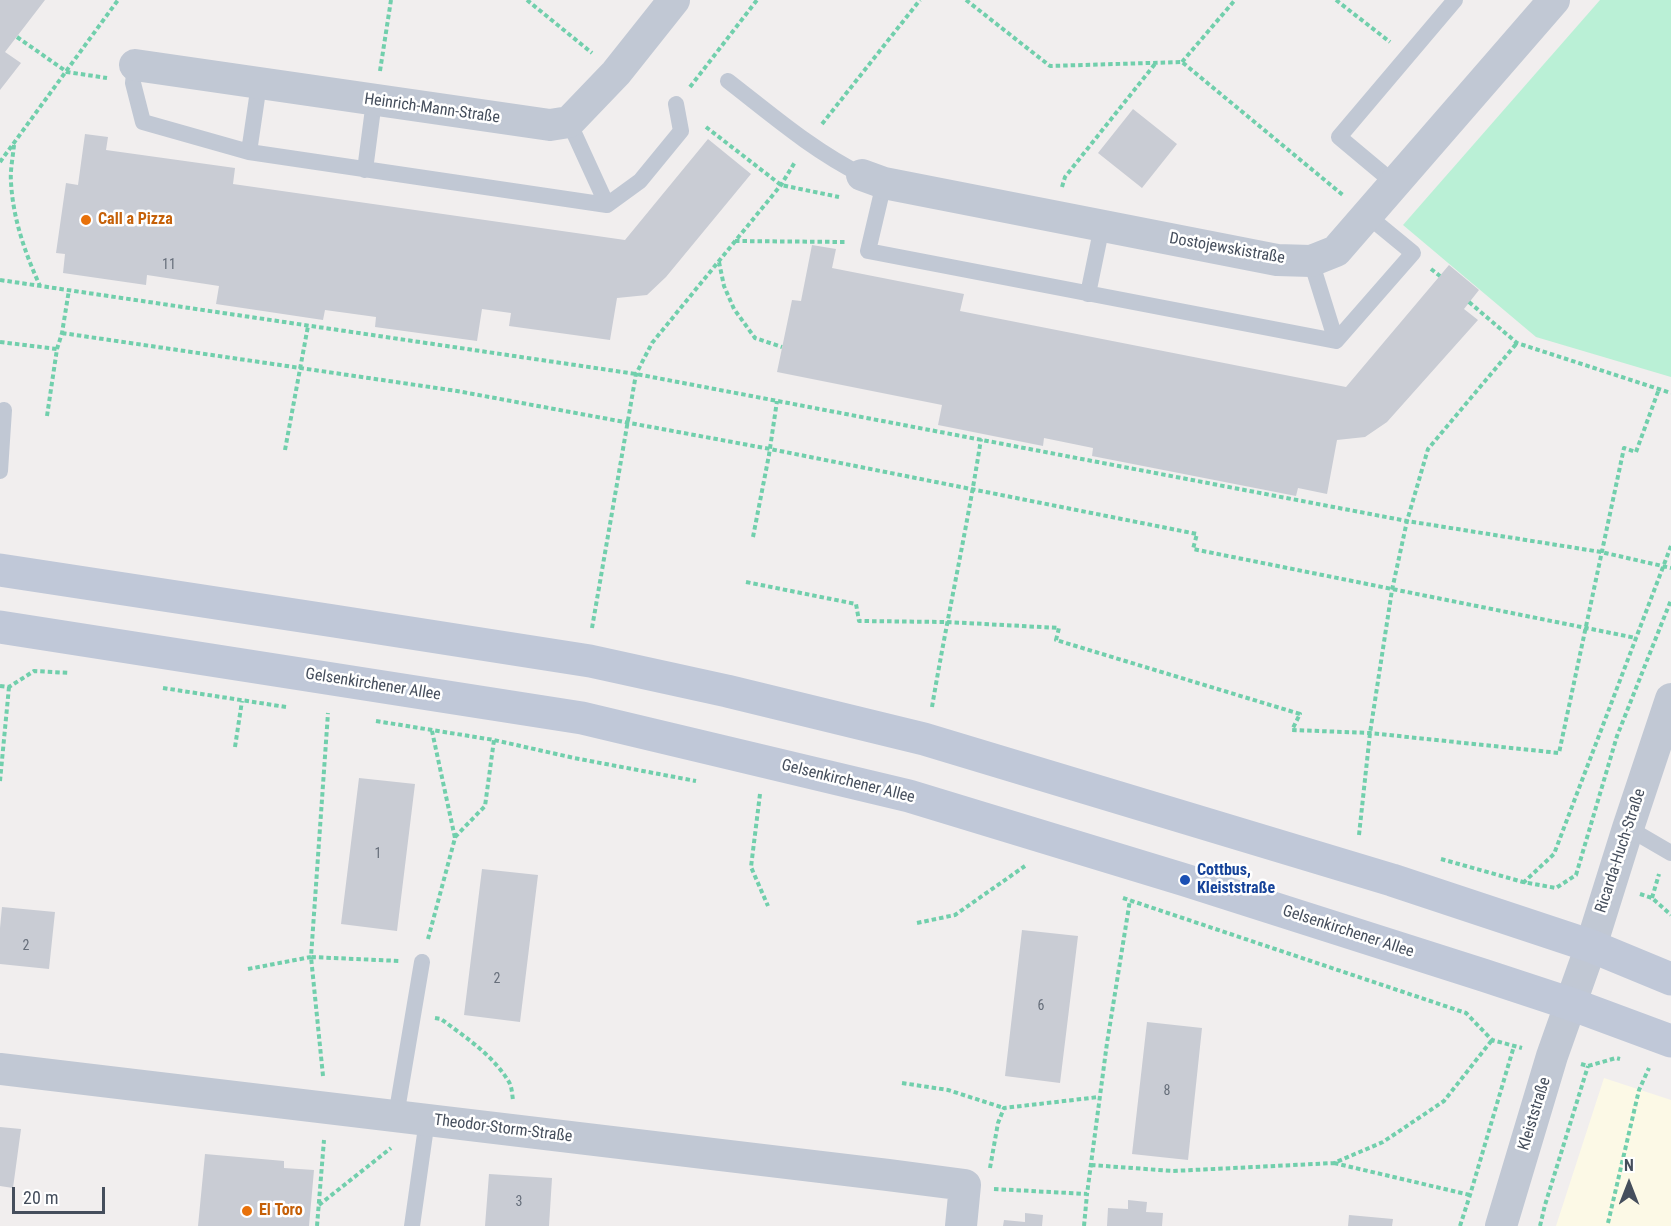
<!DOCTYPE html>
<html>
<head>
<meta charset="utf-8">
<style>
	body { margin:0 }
	#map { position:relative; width:1671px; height:1226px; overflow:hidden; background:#f1eeee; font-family:"Roboto Condensed",sans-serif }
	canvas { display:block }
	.north { position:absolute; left:1599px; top:1154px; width:60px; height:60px; -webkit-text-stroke:4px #fff; paint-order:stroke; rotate:0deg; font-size:16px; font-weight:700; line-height:24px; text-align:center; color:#454e5c }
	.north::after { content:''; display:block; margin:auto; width:21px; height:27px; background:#454e5c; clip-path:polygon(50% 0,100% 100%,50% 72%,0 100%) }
	.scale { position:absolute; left:12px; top:1187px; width:93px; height:27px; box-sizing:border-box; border:3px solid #454e5c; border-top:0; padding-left:8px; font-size:18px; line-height:21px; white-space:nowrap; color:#454e5c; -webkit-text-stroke:4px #fff; paint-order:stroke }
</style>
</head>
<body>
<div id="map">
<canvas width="1671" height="1226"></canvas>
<div class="north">N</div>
<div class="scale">20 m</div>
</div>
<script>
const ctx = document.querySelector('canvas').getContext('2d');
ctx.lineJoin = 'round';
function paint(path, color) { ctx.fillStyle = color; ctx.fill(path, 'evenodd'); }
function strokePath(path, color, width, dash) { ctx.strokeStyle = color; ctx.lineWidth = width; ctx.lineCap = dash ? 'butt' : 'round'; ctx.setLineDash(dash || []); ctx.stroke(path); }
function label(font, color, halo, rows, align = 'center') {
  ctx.font = font + ' "Roboto Condensed",sans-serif'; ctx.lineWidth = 5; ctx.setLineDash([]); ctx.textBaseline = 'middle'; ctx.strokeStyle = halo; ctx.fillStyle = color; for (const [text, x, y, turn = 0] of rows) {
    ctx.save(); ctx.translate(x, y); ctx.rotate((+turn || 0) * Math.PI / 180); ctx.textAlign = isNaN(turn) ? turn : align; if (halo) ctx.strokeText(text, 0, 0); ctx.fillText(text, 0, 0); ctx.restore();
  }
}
const commercial = new Path2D(`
	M1604 1078 1671 1100V1226H1556Z`);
const green = new Path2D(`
	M1600 0H1671V377L1536 337 1403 225Z`);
const building = new Path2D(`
	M0 0H45L5 52 21 63 0 90Z
	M1133 109 1177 144 1142 188 1098 153Z
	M85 134 108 137 106 150 235 168 233 184 625 240 708 139 751 174 666 277 647 295 617 298 610 340 509 326 511 313 482 309 477 341 375 327 376 317 325 310 323 320 216 304 219 286 147 275 146 285 63 273 65 254 56 253 66 183 78 185Z
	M812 245 836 249 832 268 964 294 960 311 1346 387 1449 265 1479 290 1464 309 1478 320 1387 422 1365 437 1337 440 1327 494 1298 488 1296 496 1092 456 1093 448 1044 438 1043 446 938 425 942 405 777 372 792 300 801 301Z
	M359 778 415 784 397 931 341 924Z
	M482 869 538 875 520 1022 464 1015Z
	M2 907 55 912 49 969 0 964V928Z
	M1022 930 1078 936 1060 1083 1005 1076Z
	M1147 1022 1202 1028 1188 1160 1132 1154Z
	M0 1127 21 1129 13 1188 0 1186Z
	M205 1154 284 1161V1168L314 1170 309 1226H198Z
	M489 1174 552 1178 549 1226H485Z
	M1128 1200 1147 1202 1146 1212 1163 1213 1162 1226H1107L1108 1208 1128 1209Z
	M1025 1213 1043 1215 1042 1226H1003L1004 1220 1025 1222Z
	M1349 1215 1393 1219 1392 1226H1348Z`);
const path = new Path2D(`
	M527 0 592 53
	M966 0 1050 66 1182 62 1344 196
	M1336 0 1390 42
	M17 37 67 72 107 78
	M1182 62 1235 0
	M380 71 391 0
	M690 87 757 0
	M822 124 920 0
	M706 127 781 185 839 197
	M14 145C13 157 10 170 11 182 13 219 25 253 40 286
	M0 162 118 0
	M1062 187 1065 177 1155 64
	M735 241 845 242
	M719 262 724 286 734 309 755 338 782 347
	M1431 269 1440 276
	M0 280 636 374 1407 521 1601 552 1671 568
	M1469 302 1517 343 1671 393
	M62 333 457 391 770 449 1197 534 1193 549 1636 638
	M0 342 57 349
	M47 416 57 349 62 333 69 290
	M285 450 308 326
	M753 537 769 455 777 401
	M746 582 856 604 859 621 947 622 1059 628 1056 640 1300 714 1292 730 1370 733 1559 753 1624 448 1636 452 1659 389
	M592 628 636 374 652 343 781 185 795 162
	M0 686 9 687 34 671 70 673
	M163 688 286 707
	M932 707C947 618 967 529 981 439
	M376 721 494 740 574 758 696 781
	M235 747 242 701
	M0 781 9 687
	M760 794 751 867 768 906
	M1359 835 1370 733 1392 590 1407 521 1428 449 1517 343
	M455 837 485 806 494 740
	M1441 859 1523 882 1556 888 1576 875 1617 736 1671 600
	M1523 883 1554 854 1671 546
	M1640 894 1652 898 1671 915
	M1123 898 1466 1013 1492 1040 1522 1048
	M1652 898 1659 874
	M917 923 955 915 1025 866
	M428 939 455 838 432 731
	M248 969 311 957 328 713
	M435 1018 441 1019C465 1037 493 1055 509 1082 512 1087 512 1094 513 1100
	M1581 1064 1588 1066 1616 1058 1620 1059
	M323 1076 311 957 400 961
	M902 1083 948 1090 1004 1108
	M1334 1163 1470 1195
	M1091 1165 1173 1171 1334 1163 1383 1142 1444 1101 1492 1040
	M990 1168 998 1123 1004 1108 1099 1097
	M994 1189 1087 1194 1107 1043 1130 900
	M319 1205 391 1148
	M1608 1223 1639 1090 1649 1068
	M317 1226 324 1140
	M1084 1226 1087 1194
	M1460 1226 1470 1195 1514 1046
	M1540 1226 1545 1205 1588 1066`);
const service = new Path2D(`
	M135 65 133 83 143 122 249 152 607 205 640 181 681 131 676 104
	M728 81C772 115 812 150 862 175
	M569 122 607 205
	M249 152 259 84
	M365 170 374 101
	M884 183 868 251 1336 341 1413 253 1368 216
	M1394 183 1339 137 1455 0
	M1311 261 1336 341
	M1088 294 1102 226
	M0 471 4 410
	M1628 828 1671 853
	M396 1116 422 962
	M412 1226 427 1120`);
const minor = new Path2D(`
	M135 65 550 125 569 122 616 73 674 0
	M862 175 884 183 1277 260 1311 261 1336 251 1554 0
	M0 1069 888 1175 965 1185 961 1226
	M1501 1226 1552 1056 1591 946 1628 828 1671 699`);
const secondary = new Path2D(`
	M0 570 334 621 590 661 727 691 924 739 1392 880 1591 946 1671 979
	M0 627 582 718 909 796 1185 880 1483 975 1571 1004 1671 1041`);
const markers = [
	[86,220,6,"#e8710a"],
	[1185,880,6,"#1a4fb4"],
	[247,1211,6,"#e8710a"]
];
const numberNames = [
	["11",169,265],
	["1",378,854],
	["2",26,946],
	["2",497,979],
	["6",1041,1006],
	["8",1167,1091],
	["3",519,1202]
];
const streetNames = [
	["Heinrich-Mann-Straße",432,109,8],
	["Dostojewskistraße",1227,249,10],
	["Gelsenkirchener Allee",373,685,9],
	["Gelsenkirchener Allee",848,782,14],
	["Ricarda-Huch-Straße",1621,851,-72],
	["Gelsenkirchener Allee",1348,932,18],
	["Kleiststraße",1535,1114,-73],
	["Theodor-Storm-Straße",503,1129,7]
];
const foodNames = [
	["Call a Pizza",98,220],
	["El Toro",259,1211]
];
const transitNames = [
	["Cottbus,",1197,871],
	["Kleiststraße",1197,889]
];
paint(commercial, '#fcf9e6');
paint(green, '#baf0d6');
paint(building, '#c9ccd4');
strokePath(path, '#71cfac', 4, [4.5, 3]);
strokePath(service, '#c1c8d4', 16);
strokePath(minor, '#c1c8d4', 32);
strokePath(secondary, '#c0c8d8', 33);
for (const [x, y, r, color] of markers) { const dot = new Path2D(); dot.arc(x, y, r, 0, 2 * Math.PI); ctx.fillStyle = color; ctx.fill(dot); strokePath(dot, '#fff', 2); }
label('14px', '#666e7a', null, numberNames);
label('16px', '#454e5c', '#fff', streetNames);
label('bold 16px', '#c56008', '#fff', foodNames, 'left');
label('bold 16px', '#164399', '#fff', transitNames, 'left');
</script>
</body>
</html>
